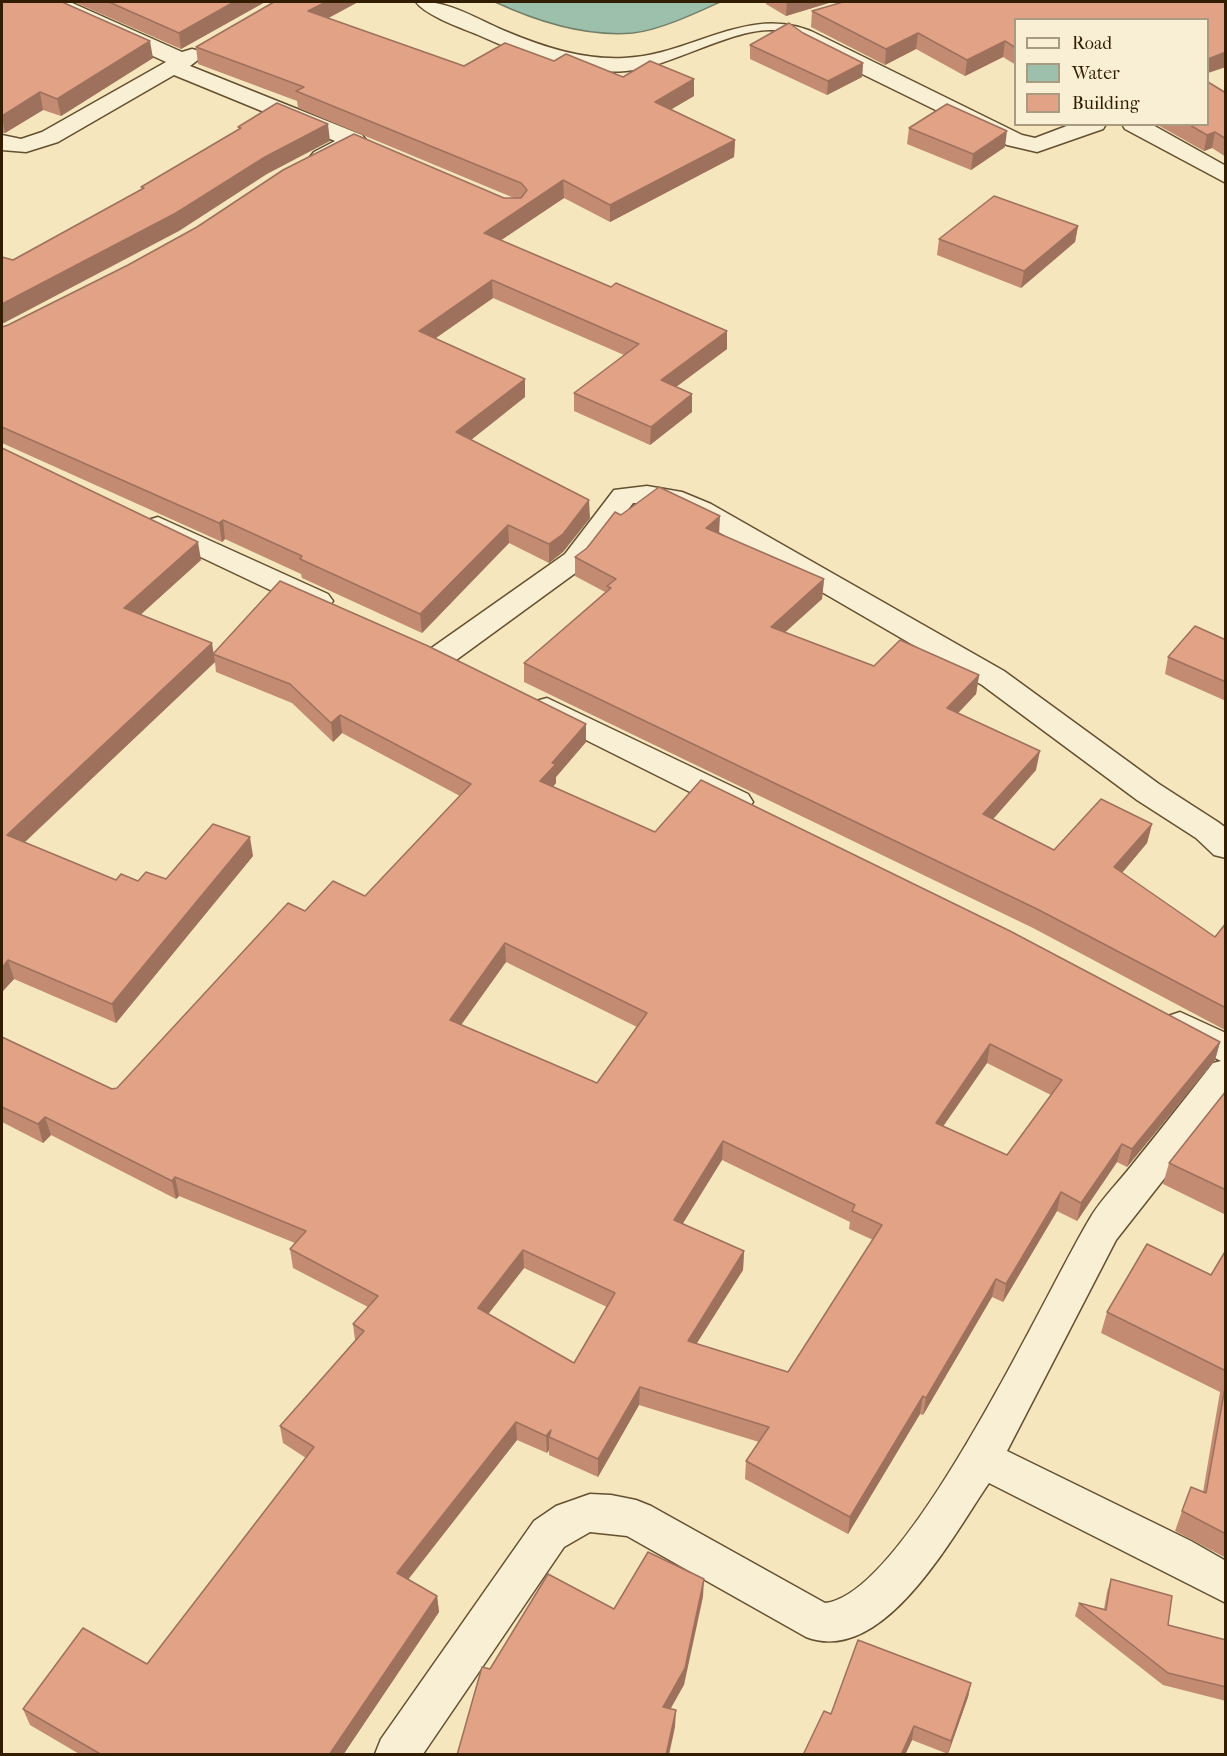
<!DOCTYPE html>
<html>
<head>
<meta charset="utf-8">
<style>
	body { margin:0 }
	#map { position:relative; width:1227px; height:1756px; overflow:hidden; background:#f5e6bd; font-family:"IM FELL French Canon",serif }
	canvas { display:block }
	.frame { position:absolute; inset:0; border:3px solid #331d00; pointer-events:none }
	.legend { position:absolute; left:1014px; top:18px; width:195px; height:108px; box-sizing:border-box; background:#f8efd4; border:2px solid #a99b7f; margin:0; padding:8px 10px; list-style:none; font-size:18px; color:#331d00 }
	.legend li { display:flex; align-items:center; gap:12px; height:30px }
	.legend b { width:30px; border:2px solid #a99b7f }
</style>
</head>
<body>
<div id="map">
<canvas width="1227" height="1756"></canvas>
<div class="frame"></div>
<ul class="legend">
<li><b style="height:8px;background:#f8efd4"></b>Road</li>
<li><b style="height:16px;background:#9dc0ad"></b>Water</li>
<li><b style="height:16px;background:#e1a285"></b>Building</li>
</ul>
</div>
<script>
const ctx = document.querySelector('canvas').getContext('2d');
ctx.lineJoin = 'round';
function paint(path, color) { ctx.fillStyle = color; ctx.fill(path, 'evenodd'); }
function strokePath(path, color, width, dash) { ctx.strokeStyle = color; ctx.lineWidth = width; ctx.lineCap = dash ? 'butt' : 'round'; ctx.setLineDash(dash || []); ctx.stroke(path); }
const water = new Path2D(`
	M495 2H720C696 13 660 30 633 33 587 37 536 21 495 2Z`);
const street = new Path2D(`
	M43 2H70L182 52 192 49 200 51 203 56 190 66 362 135 366 140 362 145 330 162H314L310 157 314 152 335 141 174 75 58 142 26 152 2 150V135L21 139 42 132 166 62 46 7Z
	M416 2C449 0 476 19 505 31 543 47 583 60 624 58 692 56 752 0 819 35L1022 135 1035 138 1072 124H1106L1103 129 1037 152 1007 145 803 45C797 40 791 34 784 32 744 20 672 68 626 71 575 75 522 55 476 34 461 28 425 15 416 2Z
	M1122 124H1151L1226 166V183L1125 129Z
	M647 486 682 492 711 504 1004 671 1159 784 1218 822 1226 828V858L1214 855 1196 838 1137 800 982 685 691 516 662 504 633 503 585 566 452 663 441 666 430 663 426 656 430 649 565 554 614 490Z
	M158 517 328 594 333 601 328 608 318 610 308 608 148 532 144 526 148 520Z
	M547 698 748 794 753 802 748 810 737 813 726 810 536 715 532 708 536 701Z
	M1180 1012 1226 1033V1100L1116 1240 1007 1451 1191 1541 1226 1561V1603L989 1483C953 1535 884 1667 806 1637L627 1536 590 1532 564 1547 423 1754H375L381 1739 534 1521 556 1506 590 1494 611 1495 636 1500 651 1506 825 1603C907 1595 1045 1293 1089 1220 1099 1202 1115 1186 1128 1170 1157 1134 1185 1099 1213 1063L1221 1061 1168 1034 1163 1025 1168 1016Z`);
const wall = new Path2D(`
	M2 2 153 58 61 116 43 110 5 133H2Z
	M74 2H265L181 49Z
	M274 2H358L328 18 464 66 554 61 623 77 694 96 671 109 735 140 734 157 610 222 564 198 501 240 727 349 676 387 692 412 650 445 574 411V393L624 355 493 298 436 338 525 397 471 440 590 518 563 552 549 563 509 543 422 633 302 578 301 574 225 539 222 542 2 443V327L504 198H514L298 108 297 101 198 64 196 47Z
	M766 2H832L786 16 766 4Z
	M812 11 1016 20V65L1003 57 965 76 916 49 885 65 811 27Z
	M803 33 863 63 862 77 827 95 750 59V45Z
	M1226 93V157L1212 148 1204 151 1156 124H1208Z
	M909 128 1005 147 971 170 907 144Z
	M1078 226 1075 242 1021 288 937 255 939 239Z
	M2 448 201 560 140 615 213 654 586 742 556 777V783L553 787 655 832 1220 1042 1215 1060 1127 1167 1117 1162 1077 1221 1057 1211 1003 1302 992 1297 923 1415 920 1414 848 1534 745 1479 746 1461 759 1442 639 1405 598 1477 549 1455V1450L547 1453 517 1440 408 1579 437 1596 439 1612 343 1755H81L30 1725 23 1709 147 1664 306 1458 283 1443 280 1426 355 1340 353 1324 368 1307 293 1268 290 1249 295 1243 179 1196 176 1199 51 1135 43 1143 2 1122V1037L112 1089 117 1088 305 911 365 896 460 796 342 733 333 742 292 703 216 672 215 662 24 843 116 880 138 881 166 879 253 856 116 1023 14 979 2 992ZM506 962 637 1027 597 1083 461 1025ZM987 1063 1051 1095 1007 1155 943 1126ZM722 1160 850 1222 849 1229 873 1240 788 1372 696 1344 743 1270 744 1251 682 1223ZM524 1268 607 1307 574 1363 488 1314Z
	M621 515 719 534 824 579 822 599 785 632 874 666 979 675 976 694 958 713 1036 770 993 819 1054 850 1152 824 1147 843 1122 873 1215 937 1226 923V1029L1225 1030 1033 928 524 682V663L605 592 575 576V557L587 548Z
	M1226 640V701L1165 674 1168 657Z
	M1226 1091V1215L1163 1184 1169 1163Z
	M1226 1250V1558L1175 1531 1182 1511 1203 1492 1220 1392 1101 1333 1107 1312 1211 1275Z
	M1111 1579 1168 1625 1226 1640V1701L1163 1685 1075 1616 1079 1603 1104 1609 1107 1592Z
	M971 1683 968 1697 948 1754 912 1740 905 1755H803L831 1714Z`);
const shadedWall = new Path2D(`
	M234 2H265L181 49 179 33Z
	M326 2H358L310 28 308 11Z
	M787 2H832L786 16Z
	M918 33 916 49 885 65 886 49Z
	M150 41 153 58 61 116 57 99Z
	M1005 41 1003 57 965 76 967 60Z
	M1226 52V67L1208 73V59Z
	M863 63 862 77 827 95 828 81Z
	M694 79V96L655 119V102Z
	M40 92 43 110 5 133 2 116Z
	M328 124 330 141 267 174 179 231 2 324V304L265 157Z
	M1007 131 1005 147 971 170 973 154Z
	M1215 132 1212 148 1204 151 1207 135Z
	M735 140 734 157 610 222V205Z
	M563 180 564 198 485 251 484 233Z
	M1078 226 1075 242 1021 288 1024 271Z
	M492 280 493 298 420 349 419 331Z
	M727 331V349L661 398V380Z
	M525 379V397L457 451 456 432Z
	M692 394V412L650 445 651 427Z
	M589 500 590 518 563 552 549 563V544Z
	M720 516 719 535 706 528Z
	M223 520 225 539 222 542 219 523Z
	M508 525 509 543 422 633 420 614Z
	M198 542 201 560 127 627 124 608Z
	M824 579 822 599 770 646 771 627Z
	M212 643 215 662 12 854 7 835Z
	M979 675 976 694 944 728 947 708Z
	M340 715 342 733 333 742 331 723Z
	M586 724V742L556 777V783L541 800 540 781 552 763Z
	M1040 751 1036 770 980 834 983 814Z
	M1152 824 1147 843 1110 887 1114 867Z
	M250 837 253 856 116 1023 112 1004Z
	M505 943 506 962 451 1039 450 1020Z
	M8 960 14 979 2 992V968Z
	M1220 1042 1215 1060 1127 1167 1132 1149Z
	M990 1044 987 1063 933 1141 936 1123Z
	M45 1117 51 1135 43 1143 38 1124Z
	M723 1141 722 1160 674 1238V1220Z
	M1122 1144 1117 1162 1077 1221 1081 1203Z
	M175 1177 179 1196 176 1199 172 1181Z
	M1061 1192 1057 1211 1003 1302 1006 1284Z
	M523 1250 524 1268 479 1326 478 1308Z
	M744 1251 743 1270 687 1359 688 1341Z
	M996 1279 992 1297 923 1415 926 1398Z
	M640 1387 639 1405 598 1477V1459Z
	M923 1396 920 1414 848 1534 850 1517Z
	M516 1422 517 1440 400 1590 397 1573Z
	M551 1430 549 1437V1450L547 1453 546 1436Z
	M704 1579 703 1597 684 1685 662 1724 663 1707Z
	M437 1596 439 1612 343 1755H329Z
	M971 1683 968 1697 948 1754 951 1741Z
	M676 1710 675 1727 669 1755H666Z
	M914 1726 912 1740 905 1755H901Z`);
const building = new Path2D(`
	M2 2H62L150 41 57 99 40 92 2 116Z
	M109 2H234L179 33Z
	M274 2H326L308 11 464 66 505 43 554 61 566 54 623 77 650 61 694 79 655 102 735 140 610 205 563 180 484 233 611 287 616 283 727 331 661 380 692 394 651 427 574 393 639 344 492 280 419 331 525 379 456 432 589 500 563 534 549 544 508 525 420 614 300 559 302 556 223 520 219 523 2 427V327L8 325 128 265 197 227 283 170 354 134 504 198H521L527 190 521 183 296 91 304 87 196 47Z
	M843 2H1226V52L1208 59V20H1016V48L1005 41 967 60 918 33 886 49 812 11Z
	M789 23 803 33 863 63 828 81 750 45Z
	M1208 82 1226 93V139L1215 132 1207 135 1188 124H1208Z
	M277 103 328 124 265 157 176 213 2 304V257L13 260 144 188 141 187 241 128 238 127Z
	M947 104 1007 131 973 154 909 128Z
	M994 196 1078 226 1024 271 939 239Z
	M2 448 198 542 124 608 212 643 7 835 116 880 121 874 138 881 146 872 166 879 213 824 250 837 112 1004 8 960 2 968Z
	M659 487 720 516 706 528 824 579 771 627 874 666 900 640 979 675 947 708 1040 751 983 814 1054 850 1101 799 1152 824 1114 867 1215 937 1226 923V1008L1037 909 524 663 611 588 607 586 616 579 575 557 587 548 615 512 621 515Z
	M280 581 428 646 586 724 552 763 556 764 540 781 655 832 701 780 1010 931 1220 1042 1132 1149 1122 1144 1081 1203 1061 1192 1006 1284 996 1279 926 1398 923 1396 850 1517 746 1461 769 1427 640 1387 598 1459 549 1437 551 1430 546 1436 516 1422 397 1573 437 1596 329 1755H102L23 1709 83 1628 147 1664 314 1447 280 1426 364 1331 353 1324 378 1296 290 1249 306 1231 175 1177 172 1181 45 1117 38 1124 2 1107V1037L112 1089 117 1088 288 903 305 911 333 881 365 896 471 784 340 715 331 723 290 684 213 654ZM505 943 647 1013 597 1083 450 1020ZM990 1044 1062 1080 1007 1155 936 1123ZM723 1141 855 1205 852 1211 882 1225 788 1372 688 1341 744 1251 674 1220ZM523 1250 615 1293 574 1363 478 1308Z
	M1195 626 1226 640V682L1168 657Z
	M1226 1091V1190L1169 1163Z
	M1147 1244 1211 1275 1226 1250V1371L1107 1312Z
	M1226 1382V1534L1182 1511 1191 1487 1206 1493Z
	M648 1552 704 1579 685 1668 663 1707 676 1710 666 1755H457L482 1667 490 1669 548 1574 614 1609Z
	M1111 1579 1172 1596 1168 1625 1226 1640V1687L1168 1673 1079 1603 1106 1610Z
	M858 1640 971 1683 951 1741 914 1726 901 1755H803L824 1711 831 1714Z`);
paint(water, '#9dc0ad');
strokePath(water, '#737f68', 1.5);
strokePath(street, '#644f2f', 3);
paint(street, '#f8efd4');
paint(wall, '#c28b72');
paint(shadedWall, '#9e715d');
paint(building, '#e1a285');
strokePath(building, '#9e715d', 1.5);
</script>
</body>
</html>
